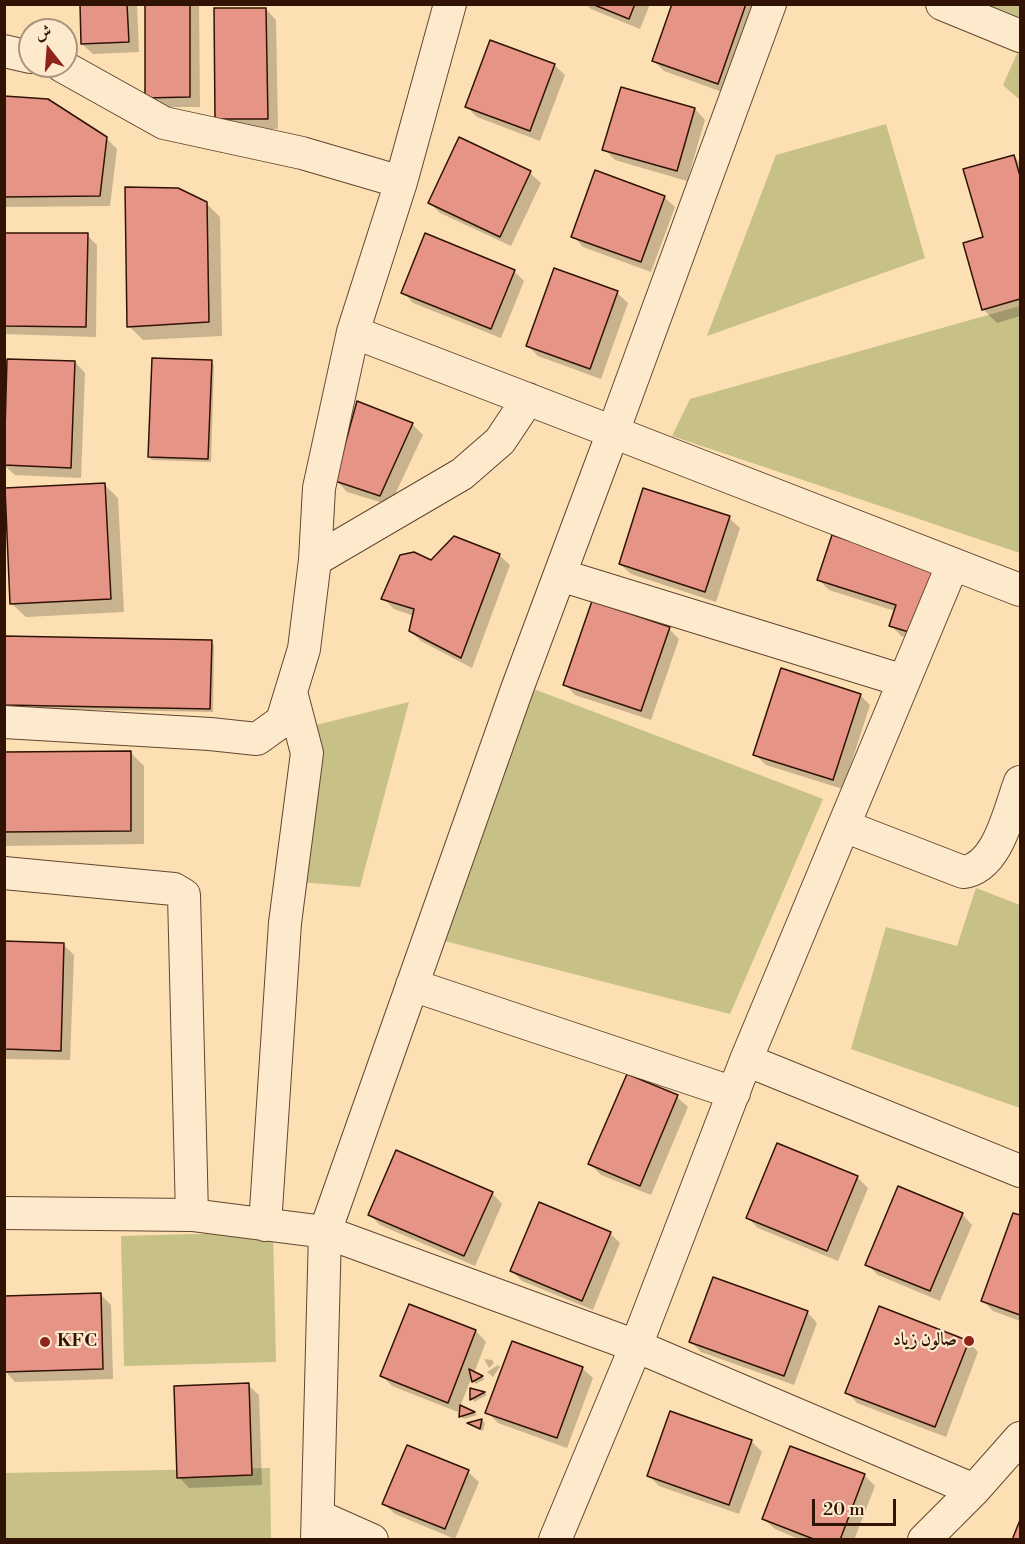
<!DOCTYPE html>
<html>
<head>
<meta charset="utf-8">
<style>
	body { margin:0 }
	#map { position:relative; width:1025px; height:1544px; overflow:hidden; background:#fcdfb2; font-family:"Libre Bodoni",Amiri,serif }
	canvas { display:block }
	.frame { position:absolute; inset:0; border:6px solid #301305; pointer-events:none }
	.north { position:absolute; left:18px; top:18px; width:60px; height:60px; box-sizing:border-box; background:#fdeacd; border:2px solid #ab947d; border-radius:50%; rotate:343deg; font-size:16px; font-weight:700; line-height:24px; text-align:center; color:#301305 }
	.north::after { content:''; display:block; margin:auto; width:21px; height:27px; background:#8f2418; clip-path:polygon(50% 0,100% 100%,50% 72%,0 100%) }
	.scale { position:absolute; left:812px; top:1499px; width:84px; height:27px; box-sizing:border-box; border:3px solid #301305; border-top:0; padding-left:8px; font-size:18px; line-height:21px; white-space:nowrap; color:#301305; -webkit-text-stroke:4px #fdeacd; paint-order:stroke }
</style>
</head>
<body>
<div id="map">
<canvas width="1025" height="1544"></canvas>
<div class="frame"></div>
<div class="north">ش</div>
<div class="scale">20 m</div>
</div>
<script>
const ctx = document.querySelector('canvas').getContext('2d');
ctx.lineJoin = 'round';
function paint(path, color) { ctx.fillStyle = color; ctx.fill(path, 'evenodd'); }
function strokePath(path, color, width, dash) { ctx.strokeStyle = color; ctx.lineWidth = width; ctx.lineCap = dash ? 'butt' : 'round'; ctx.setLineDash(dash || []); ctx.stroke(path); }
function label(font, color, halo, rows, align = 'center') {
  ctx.font = font + ' "Libre Bodoni",Amiri,serif'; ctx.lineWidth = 4.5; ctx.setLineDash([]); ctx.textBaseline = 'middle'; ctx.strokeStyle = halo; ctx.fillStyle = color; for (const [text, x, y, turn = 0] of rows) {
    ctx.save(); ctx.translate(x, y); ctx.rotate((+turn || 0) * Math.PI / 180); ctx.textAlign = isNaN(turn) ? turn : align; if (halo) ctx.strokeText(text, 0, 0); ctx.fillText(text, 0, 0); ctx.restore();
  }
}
const green = new Path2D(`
	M971 5H1020V30Z
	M1020 47V100L1003 85Z
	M886 124 925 258 707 336 776 155Z
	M1020 306V553L672 436 690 399Z
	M518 683 823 799 730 1014 425 936Z
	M409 702 360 887 300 882 316 725Z
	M976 888 1020 905V1108L851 1049 886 927 957 946Z
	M273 1232 276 1362 124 1366 121 1236Z
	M270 1468 271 1539H5L4 1473Z`);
const shadow = new Path2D(`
	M81 4H137L139 52 93 54 82 44Z
	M147 4H199L200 107H157L147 97Z
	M586 4H650L640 29 591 9Z
	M673 4H760L728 94 664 71 654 61Z
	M266 9 276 20 278 129H227L217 119Z
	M554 65 565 75 540 141 477 117 467 107Z
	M4 98 106 138 117 149 110 206 4 207Z
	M695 109 705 120 687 181 615 160 604 149Z
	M460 139 530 173 541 183 511 246 440 213 429 202Z
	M1014 156 1020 163V316L997 323 983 309 985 238Z
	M664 197 675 207 651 272 583 247 573 236Z
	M206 203 220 217 222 336 143 340 129 326Z
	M4 234 87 235 97 245 96 337 4 334Z
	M555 270 617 293 628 303 601 379 538 356 528 346Z
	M514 271 524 281 501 338 413 303 403 292Z
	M75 362 85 373 81 478 15 475 4 465Z
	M211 362 214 365 211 462 152 460 149 457Z
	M412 424 423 435 390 505 347 492 337 481Z
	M105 485 118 498 124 612 26 617 12 604Z
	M729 518 740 528 716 602 631 574 620 564Z
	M499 555 510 565 472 668 421 641 410 631 414 616 394 609 383 598 432 562Z
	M933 569 923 643 901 636 891 625 895 611 829 590 819 580Z
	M669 629 679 639 651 720 575 695 565 684Z
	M4 637 211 642 214 645 213 712 4 708Z
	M860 695 870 705 843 789 766 765 755 754Z
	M130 752 144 766V844L4 846V754Z
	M4 942 63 944 74 955 70 1060 4 1059Z
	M677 1097 688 1107 651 1195 601 1175 590 1164Z
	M857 1177 868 1188 838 1261 758 1228 748 1218Z
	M492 1193 502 1204 475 1266 380 1225 369 1214Z
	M962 1214 972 1225 940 1301 878 1275 867 1264Z
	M1014 1214 1020 1217V1321L993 1311 983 1301Z
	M610 1233 620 1243 593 1310 522 1281 512 1271Z
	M100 1294 111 1305 113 1379 15 1382 5 1371Z
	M410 1306 476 1331 486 1342 474 1373 485 1379 476 1384 471 1379 458 1412 392 1386 382 1376Z
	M807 1312 817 1323 794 1385 701 1352 691 1342Z
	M968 1342 978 1352 946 1437 857 1403 847 1392Z
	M484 1359 492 1360 494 1363 489 1368Z
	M498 1365 500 1367 493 1377 487 1372Z
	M582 1368 593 1378 567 1448 498 1423 487 1412Z
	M248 1385 259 1395 262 1485 189 1488 179 1477Z
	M471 1390 485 1393 487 1395 474 1402Z
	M462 1407 475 1413 477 1415 464 1419 461 1416Z
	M482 1420 485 1423 483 1431 470 1424Z
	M751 1441 762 1452 739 1514 659 1486 649 1476Z
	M468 1472 479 1482 455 1539 395 1514 384 1504Z
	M864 1475 875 1486 854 1540H801L775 1529 764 1519Z`);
const building = new Path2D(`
	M80 4H127L129 42 81 44Z
	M145 4H190V97L145 98Z
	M592 4H635L629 19Z
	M672 4H746L718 84 652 61Z
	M214 8H266L268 119H215Z
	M490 40 555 64 530 131 465 107Z
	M621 87 695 108 677 171 602 150Z
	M4 96 48 99 107 137 100 196 4 197Z
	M459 137 531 171 500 237 428 203Z
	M1014 155 1020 176V299L982 310 963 243 983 237 963 169Z
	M595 170 665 196 641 262 571 237Z
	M125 187 178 188 207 202 209 322 127 327Z
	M4 233H88L86 327 4 326Z
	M425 233 515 270 491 329 401 293Z
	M554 268 618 291 590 369 526 346Z
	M152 358 212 360 208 459 148 457Z
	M7 359 75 361 71 468 4 465Z
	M357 401 413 423 380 496 335 481Z
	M105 483 111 599 10 604 5 488Z
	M643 488 730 516 705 592 619 564Z
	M832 535 934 568 912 633 889 626 896 605 817 580Z
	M454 536 500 554 461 658 409 631 414 609 381 599 400 555 414 552 431 560Z
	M592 601 670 627 641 711 563 685Z
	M4 636 212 640 210 709 4 705Z
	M781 668 861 694 833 780 753 755Z
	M131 751V831L4 832V752Z
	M4 941 64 943 61 1051 4 1049Z
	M627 1074 678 1095 640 1186 588 1164Z
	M777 1143 858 1176 827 1251 746 1218Z
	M396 1150 493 1192 464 1256 368 1215Z
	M898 1186 963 1213 930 1291 865 1265Z
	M539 1202 611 1232 582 1301 510 1271Z
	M1013 1213 1020 1215V1315L981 1301Z
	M713 1277 808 1311 784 1376 689 1342Z
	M101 1293 103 1369 4 1372V1296Z
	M409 1304 476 1330 448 1403 380 1376Z
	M879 1306 969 1341 935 1427 845 1393Z
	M512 1341 583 1367 557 1438 485 1413Z
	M469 1369 483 1376 472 1382Z
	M249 1383 252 1475 177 1478 174 1386Z
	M470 1388 485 1392 470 1400Z
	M460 1405 475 1412 459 1417Z
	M670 1411 752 1440 729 1505 647 1476Z
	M482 1419 480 1429 467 1423Z
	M407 1445 469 1470 445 1529 382 1504Z
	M790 1446 865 1474 840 1540H816L762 1519Z
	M1020 1520V1540H1012Z`);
const street = new Path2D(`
	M770 4 613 432 1020 590
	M942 4 1020 36
	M4 51 30 57
	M62 66 164 123 302 153 401 182
	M315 560 462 474 500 441 528 399
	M560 575 904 681
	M4 722 210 734 257 739 282 721 304 649 315 560 319 488 353 332 401 182 450 4
	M844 826 963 872C998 868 1009 811 1020 782
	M4 873 174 889 184 895 192 1215
	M412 985 734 1093
	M746 1060 1020 1171
	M4 1213 192 1215 325 1232 636 1346 974 1490
	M265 1225 285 923 307 753 291 692
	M318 1516 372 1540
	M317 1540 325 1232 517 689 613 432 353 332
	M555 1540 636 1346 746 1060 952 566
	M924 1540 974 1490 1020 1438`);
const markers = [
	[969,1341,6,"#8f2418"],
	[45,1342,6,"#8f2418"]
];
const poiNames = [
	["صالون زياد",957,1341],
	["KFC",57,1342,"left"]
];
paint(green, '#c7c087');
paint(shadow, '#0003');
paint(building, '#e69486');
strokePath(building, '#301305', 1.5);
strokePath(street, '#634630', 34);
strokePath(street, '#fdeacd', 32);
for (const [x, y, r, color] of markers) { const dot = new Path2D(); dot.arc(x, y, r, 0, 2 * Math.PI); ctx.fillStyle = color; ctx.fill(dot); strokePath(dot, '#fdeacd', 2); }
label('bold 18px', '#301305', '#fdeacd', poiNames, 'right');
</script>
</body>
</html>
